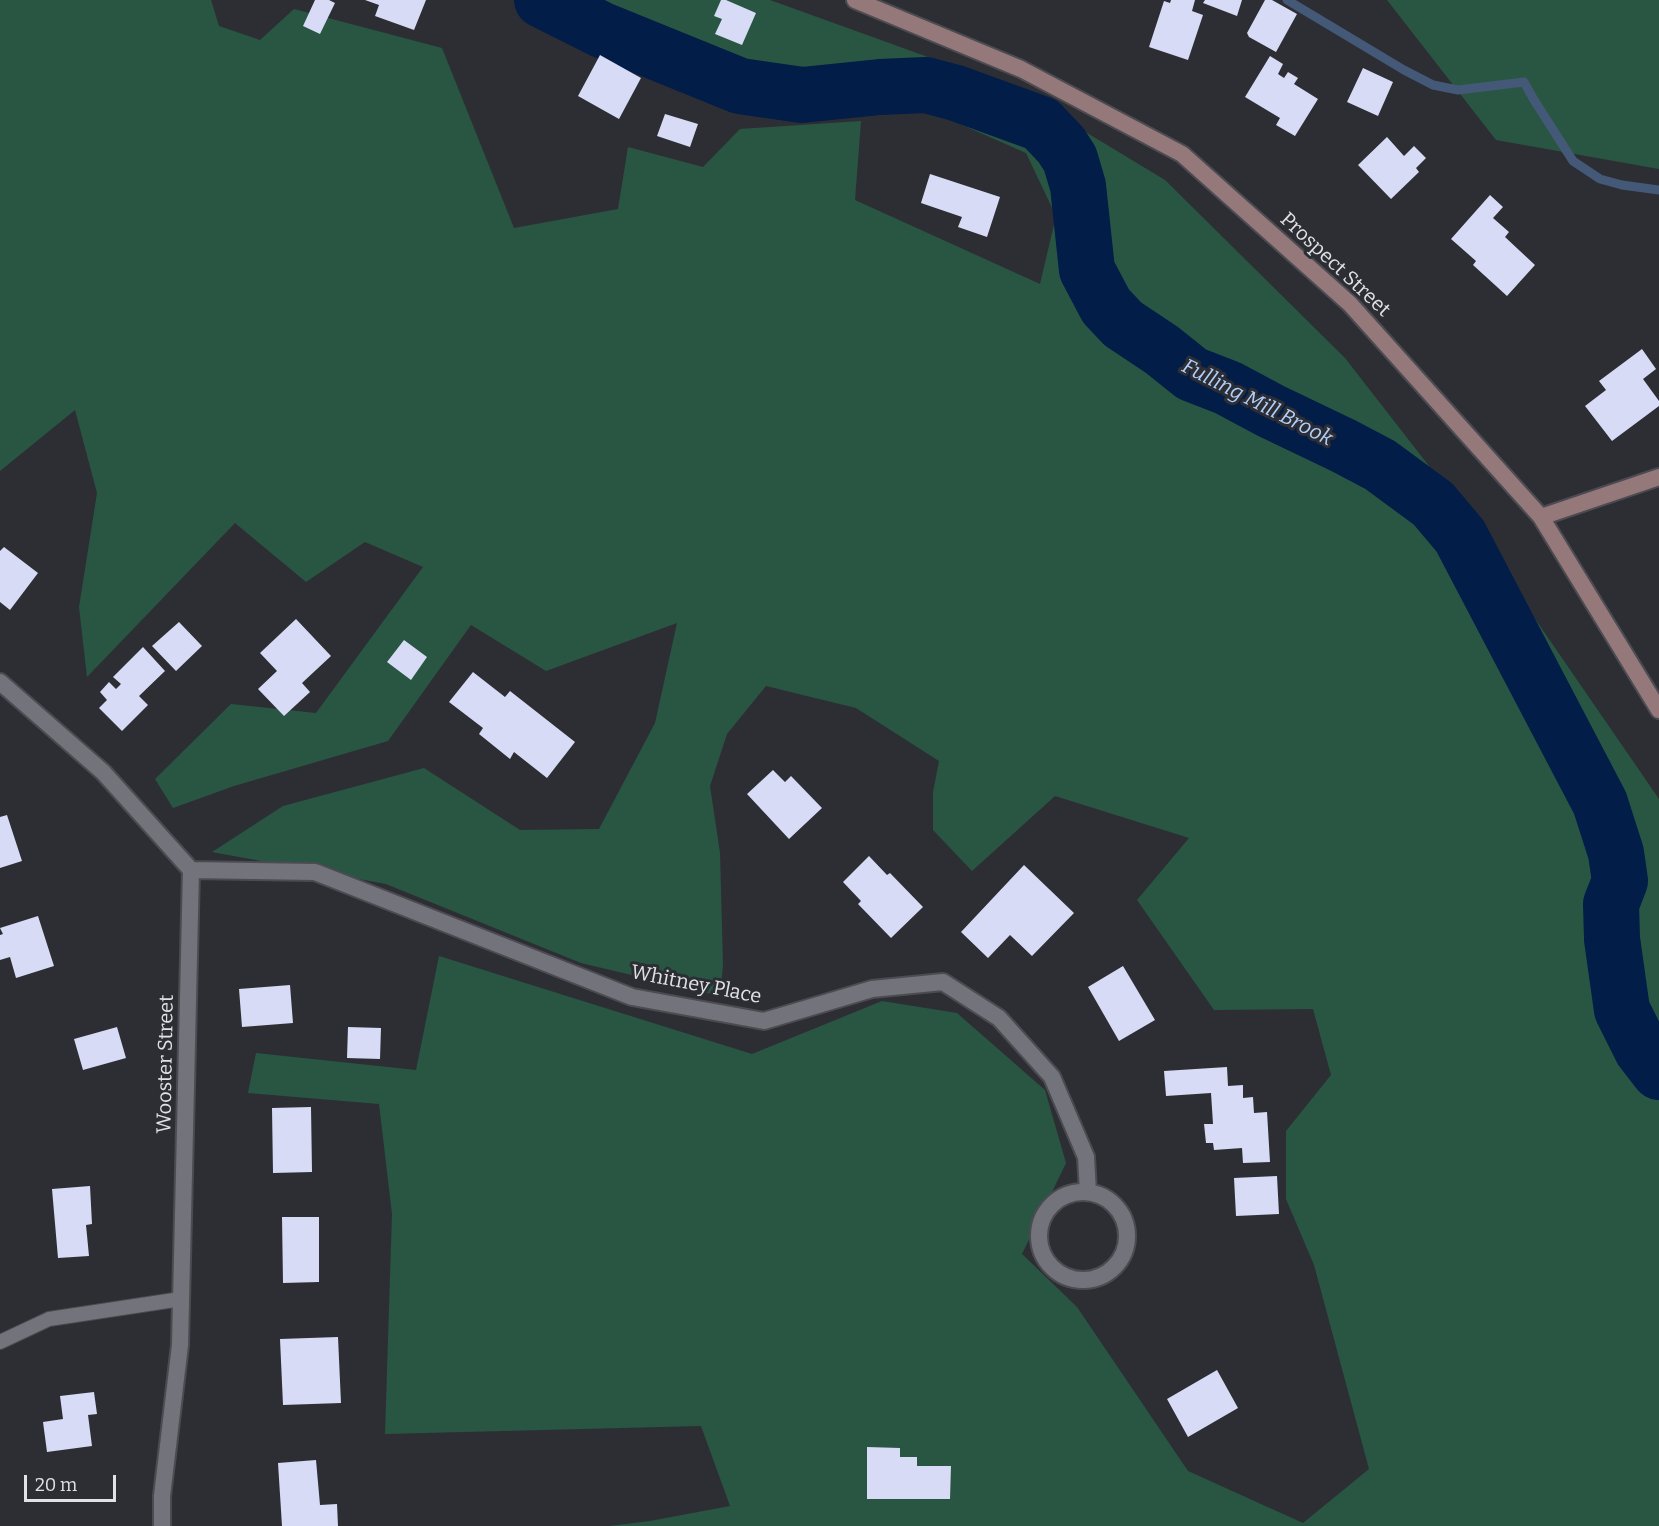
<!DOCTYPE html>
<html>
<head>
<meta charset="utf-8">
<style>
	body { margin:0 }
	#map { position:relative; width:1659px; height:1526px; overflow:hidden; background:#2d2e34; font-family:Bitter,serif }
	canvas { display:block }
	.scale { position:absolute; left:24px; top:1475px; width:92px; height:27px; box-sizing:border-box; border:3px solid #e1e2e6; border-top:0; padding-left:8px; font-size:18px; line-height:21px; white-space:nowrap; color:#e1e2e6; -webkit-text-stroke:4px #2d2e34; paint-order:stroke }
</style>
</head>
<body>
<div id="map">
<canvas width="1659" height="1526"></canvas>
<div class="scale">20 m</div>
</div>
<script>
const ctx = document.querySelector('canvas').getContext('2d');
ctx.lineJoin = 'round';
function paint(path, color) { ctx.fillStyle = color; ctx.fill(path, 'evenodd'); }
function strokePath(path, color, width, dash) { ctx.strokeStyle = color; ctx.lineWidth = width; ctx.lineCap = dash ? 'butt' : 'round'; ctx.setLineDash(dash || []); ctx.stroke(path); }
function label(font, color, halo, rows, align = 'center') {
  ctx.font = font + ' Bitter,serif'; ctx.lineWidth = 6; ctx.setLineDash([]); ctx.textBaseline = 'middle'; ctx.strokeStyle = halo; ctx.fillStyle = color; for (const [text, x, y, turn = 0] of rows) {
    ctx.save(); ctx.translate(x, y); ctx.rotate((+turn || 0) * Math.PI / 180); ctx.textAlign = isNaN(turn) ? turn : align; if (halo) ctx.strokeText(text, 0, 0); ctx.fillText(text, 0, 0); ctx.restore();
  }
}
const green = new Path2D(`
	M0 0H211L219 26 260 40 294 9 442 48 514 228 618 209 628 147 703 167 740 129 861 121 855 200 1040 284 1056 216 1026 153 919 106 701 84 660 74 528 0H770L1011 87 1165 180 1345 358 1436 475 1659 799V1526H609L650 1521 730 1506 701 1426 385 1434 392 1214 379 1104 248 1093 256 1053 416 1070 439 956 752 1054 882 1001 957 1013 1045 1090 1066 1163 1022 1254 1077 1307 1188 1471 1303 1523 1369 1469 1314 1265 1286 1199V1131L1331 1075 1313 1009 1214 1010 1137 900 1189 838 1055 796 972 871 933 830V792L939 761 856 708 766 686 727 734 710 786 720 853 723 965 720 996 581 963 386 884 212 852 283 806 424 768 520 830 599 829 655 723 677 623 546 671 471 625 388 741 234 786 173 808 155 779 231 704 316 713 423 567 365 542 306 582 235 523 87 677 79 607 97 493 75 410 0 471Z
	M1387 0H1659V169L1496 140Z`);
const stream = new Path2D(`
	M1287 0 1404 70 1433 85 1458 90 1524 82 1534 100 1573 161 1600 179 1622 185 1659 190`);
const river = new Path2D(`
	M542 0 602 30 740 86 802 95 880 87 926 85 956 93 1041 124 1061 145 1070 159 1078 186 1087 270 1106 306 1123 324 1162 350 1192 374 1228 388 1271 411 1344 446 1380 465 1433 504 1460 536 1600 803 1616 853 1620 881 1611 904 1612 939 1622 1010 1642 1050 1659 1072`);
const building = new Path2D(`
	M315 0H329L335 3 320 34 303 26Z
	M365 0H426L414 30 375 16 379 5Z
	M721 0H726L756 13 742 45 715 34 722 19 714 16Z
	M1171 0H1195L1192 11 1203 15 1188 60 1149 47 1164 1 1170 3Z
	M1205 0H1242L1237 16 1203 3Z
	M1265 0H1272L1297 14 1276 52 1249 37 1247 33Z
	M600 55 641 78 619 119 578 96Z
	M1270 56 1283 64 1278 74 1284 78 1288 72 1298 78 1294 84 1318 99 1295 136 1276 125 1280 118 1245 97Z
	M1363 68 1393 82 1378 116 1347 102Z
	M665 114 698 124 690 147 657 136Z
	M1387 137 1404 156 1414 146 1426 158 1416 168 1419 172 1391 199 1358 165Z
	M930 174 1000 197 987 237 958 227 962 217 921 203Z
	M1490 195 1503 207 1493 218 1509 232 1505 237 1535 265 1507 296 1473 265 1476 261 1451 239Z
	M1642 349 1656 369 1643 379 1659 401V406L1612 441 1585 406 1606 390 1599 381Z
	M4 547 38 573 10 610 0 602V551Z
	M296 619 331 656 302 683 310 692 284 716 258 689 277 671 260 653Z
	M179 622 202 646 176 671 152 646Z
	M404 640 427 657 411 680 387 662Z
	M143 647 165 671 139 696 148 705 122 731 99 708 107 700 100 692 109 682 116 689 121 684 113 677Z
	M473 672 505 697 510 691 575 742 547 778 514 752 510 759 479 734 483 728 449 702Z
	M773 770 785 782 791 776 822 808 789 839 747 794Z
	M7 815 22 861 0 868V817Z
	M869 856 887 875 890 873 923 907 891 938 858 904 861 901 843 882Z
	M1024 865 1074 913 1032 956 1010 935 988 958 961 932Z
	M38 916 54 966 16 978 10 957 0 960V935L3 934 0 928Z
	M1123 966 1155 1020 1119 1041 1088 987Z
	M290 985 293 1023 242 1027 239 989Z
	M117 1027 126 1058 83 1070 74 1039Z
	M348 1027 381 1028 380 1059 347 1058Z
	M1227 1067 1228 1086 1243 1085V1098L1253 1097 1254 1113 1267 1112 1270 1162 1243 1163 1242 1148 1214 1150 1213 1143H1206L1204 1124H1213L1211 1093 1166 1096 1164 1071Z
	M311 1107 312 1172 273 1173 272 1108Z
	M1277 1176 1279 1214 1236 1216 1234 1178Z
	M90 1186 92 1224 86 1225 89 1256 58 1258 52 1189Z
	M282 1217H319V1282L283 1283Z
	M338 1337 341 1403 283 1405 280 1339Z
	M1217 1370 1238 1408 1188 1437 1167 1399Z
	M94 1392 97 1414 88 1415 92 1446 47 1452 43 1422 63 1419 60 1396Z
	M867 1447 900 1448V1457H917V1466H951L950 1499H867Z
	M316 1460 320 1505 337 1504 338 1526H282L278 1463Z`);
const service = new Path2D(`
	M0 1342 49 1319 181 1299`);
const minor = new Path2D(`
	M0 682 103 772 191 870 180 1345 162 1496V1526
	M191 870 315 872 632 997 764 1021 872 989 943 982 999 1018 1052 1077 1086 1157 1088 1192
	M1039 1236a44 44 0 1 1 88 0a44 44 0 1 1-88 0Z`);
const secondary = new Path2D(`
	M855 0 1021 69 1182 154 1350 304 1541 517 1659 710
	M1541 517 1659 477`);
const streetNames = [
	["Prospect Street",1335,265,43],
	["Whitney Place",696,985,11],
	["Wooster Street",166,1064,-89]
];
const waterNames = [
	["Fulling Mill Brook",1257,403,27]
];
paint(green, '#285643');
strokePath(stream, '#445877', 9);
strokePath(river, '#011d48', 56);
paint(building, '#d7dbf5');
strokePath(service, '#4b4b51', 16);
strokePath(minor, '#4b4b51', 20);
strokePath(secondary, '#4b4b51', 20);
strokePath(service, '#73747b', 14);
strokePath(minor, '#73747b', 16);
strokePath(secondary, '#94787a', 16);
label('20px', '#e1e2e6', '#2d2e34', streetNames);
label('italic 21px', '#b1cffc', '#2d2e34', waterNames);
</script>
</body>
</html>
